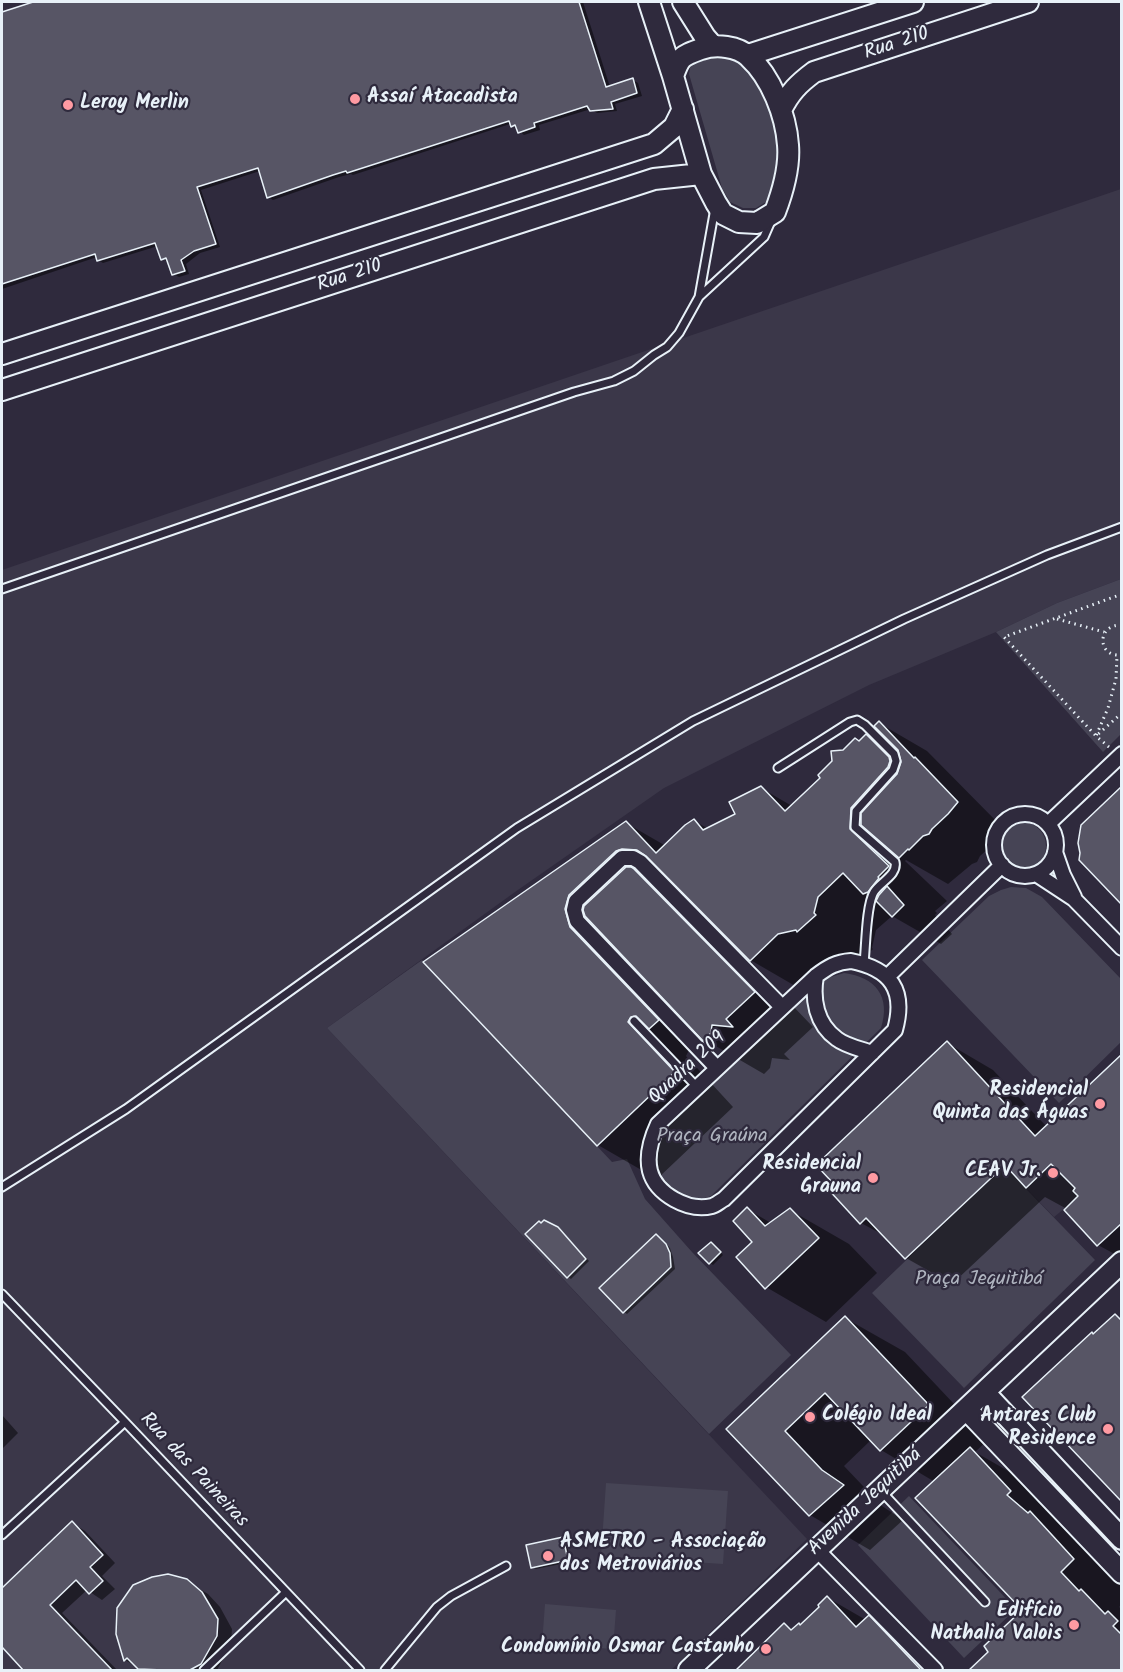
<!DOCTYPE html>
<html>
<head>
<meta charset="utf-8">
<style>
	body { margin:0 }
	#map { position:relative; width:1123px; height:1672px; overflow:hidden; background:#2f2a3d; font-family:Kalam,sans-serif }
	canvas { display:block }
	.frame { position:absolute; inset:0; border:3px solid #e8f1f8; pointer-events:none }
</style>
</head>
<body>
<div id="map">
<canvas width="1123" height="1672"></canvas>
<div class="frame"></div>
</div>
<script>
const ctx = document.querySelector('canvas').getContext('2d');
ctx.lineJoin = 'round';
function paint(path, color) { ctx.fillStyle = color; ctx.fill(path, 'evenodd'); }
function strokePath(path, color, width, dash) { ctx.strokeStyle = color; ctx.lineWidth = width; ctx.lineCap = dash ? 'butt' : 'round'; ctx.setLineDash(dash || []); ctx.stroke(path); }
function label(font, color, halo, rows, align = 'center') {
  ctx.font = font + ' Kalam,sans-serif'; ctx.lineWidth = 4.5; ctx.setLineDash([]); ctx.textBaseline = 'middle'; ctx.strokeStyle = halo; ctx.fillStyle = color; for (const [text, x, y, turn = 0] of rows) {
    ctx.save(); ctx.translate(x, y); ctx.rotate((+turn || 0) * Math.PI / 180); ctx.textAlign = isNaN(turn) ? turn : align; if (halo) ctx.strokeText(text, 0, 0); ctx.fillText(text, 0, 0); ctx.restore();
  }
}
const built = new Path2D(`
	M1121 189V579L1057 603 996 632 869 685 664 788 515 892 327 1028 807 1539 671 1670H2V570Z
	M1048 1125 1101 1179 1054 1217 1004 1166Z`);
const green = new Path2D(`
	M714 52C736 59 752 70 763 91 766 98 772 105 774 112 782 139 776 173 769 200L756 208H743L730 202 722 188 689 74 691 63Z
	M1121 579V734L1103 752 996 632 1057 603Z
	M998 846a24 24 0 1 1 48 0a24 24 0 1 1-48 0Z
	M1011 887 1026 888 1042 897 1121 979V1042L1059 1103 922 960 989 896 1001 890Z
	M422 960 612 1162 627 1159 645 1199 692 1252 791 1355 709 1434 327 1028Z
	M844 973C876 977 891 997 881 1028L711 1196 699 1200 675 1194 656 1175 652 1161 657 1135 824 979Z
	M1004 1166 1095 1260 964 1388 872 1293Z
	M606 1483 728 1491 723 1564 601 1556Z
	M909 1496 1016 1609 964 1658 858 1545Z
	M545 1604 616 1610 613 1649 542 1644Z`);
const shadow = new Path2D(`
	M39 2H583L610 87 633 80 638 83 642 96 615 104 617 111 597 113 591 109 539 125 540 130 524 135 510 124 353 175 351 174 339 177 273 200 268 197 260 171 201 190 220 247 200 253 186 264 189 274 179 277 173 274 168 262 163 259 158 246 103 263 98 260 97 257 2 289V13Z
	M879 723 927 751 1005 830 996 842 980 856 977 862 972 864 948 884 906 860 905 861 947 901 935 911 937 913 935 915 952 934 941 944 892 916 876 930 872 948 873 949 857 964 837 967 809 994 747 958 813 1027 784 1054 790 1060 772 1058 770 1068 764 1074 702 1038 716 1054 708 1061 689 1050 686 1056 733 1107 657 1179 598 1145 425 963 626 823 666 846 694 821 709 829 737 814 761 788 792 806 822 778 843 751 860 742 866 736 901 756 900 750ZM675 885 698 908 668 890Z
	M947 1043 993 1070 1047 1127 1122 1057V1258L1098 1245 1067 1209 1045 1197 952 1284 906 1258 887 1237 861 1223 848 1209Z
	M747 1209 771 1223 790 1210 849 1244 877 1273 826 1322 766 1287 754 1242Z
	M544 1222 562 1231 589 1261 571 1279 568 1277 542 1224Z
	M660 1238 670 1248 673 1257 675 1269 627 1314 624 1312Z
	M715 1246 723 1255 713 1265 710 1263Z
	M845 1318 905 1352 988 1440 975 1452 1029 1483 1069 1526 1065 1530 1122 1582V1604L1119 1607 1122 1609V1670L991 1652 1024 1610 935 1482 881 1450 871 1440 844 1466 882 1506 903 1520 870 1550 810 1515 728 1429Z
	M2 1415 18 1433 2 1449Z
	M72 1523 85 1531 115 1563 102 1576 115 1589 102 1600 87 1590 62 1613 117 1670H26L2 1645V1590Z
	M563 1539 566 1541 571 1562 536 1569 533 1567Z
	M193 1585 208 1594 220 1607 232 1629 231 1644 217 1670H143L125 1660 118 1634Z
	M828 1598 866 1620 869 1617 926 1650 946 1670H737L785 1625 794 1630 801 1626 821 1607Z`);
const building = new Path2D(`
	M33 2H579L606 87 633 78 637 93 611 102 613 109 590 111 587 106 534 123 535 127 518 133 515 125 511 127 509 121 347 173 346 171 333 175 267 198 258 168 197 187 216 244 194 251 181 260 185 271 172 275 166 258 161 260 155 243 97 261 95 254 2 284V12Z
	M879 721 914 758 915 757 958 802 948 814 932 829 929 834 923 836 909 850 908 849 899 858 861 825V813L897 774 901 762 898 750 874 726Z
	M866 734 889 757 890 761 888 767 851 808 850 829 889 866 878 877 879 878 868 892 863 894 843 873 818 897 814 913 816 915 797 932 796 930 778 934 750 961 646 856 637 850 622 849 616 851 569 895 565 909 570 927 659 1020 649 1029 636 1016 631 1017 628 1022 675 1072 597 1146 423 962 626 821 656 853 685 825 694 819 703 830 735 814 729 802 761 786 785 811 820 778 818 775 832 761 831 751 843 750 855 738 859 741Z
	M1122 786V905L1079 860 1080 853 1078 843 1081 825Z
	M626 867H631L634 869 755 992 726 1019 733 1027 712 1025 711 1033 703 1041 585 916 583 910 584 906Z
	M887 886 904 905 892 917 876 901 879 895Z
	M947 1041 1035 1136 1122 1054V1223L1097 1246 1064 1210 1078 1196 1073 1191 1075 1188 1051 1164 1026 1188 1005 1165 905 1259 866 1218 860 1224 827 1188 832 1182 816 1165Z
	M747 1207 765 1226 790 1208 819 1238 765 1289 736 1257 752 1242 733 1221Z
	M544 1220 558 1227 586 1259 567 1278 525 1234 539 1221 541 1223Z
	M656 1234 666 1244 670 1253 671 1267 623 1313 599 1288Z
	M711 1242 721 1252 709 1264 698 1253Z
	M1115 1314 1122 1321V1502L1022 1397 1092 1332 1093 1334Z
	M845 1316 929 1405 880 1451 825 1393 785 1431 822 1470 844 1485 809 1516 726 1429Z
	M970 1447 1011 1491 1007 1495 1028 1513 1030 1511 1074 1559 1061 1572 1079 1591 1081 1589 1105 1614 1108 1611 1118 1621 1113 1626 1122 1635V1671H968L988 1652 984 1646 1022 1610 915 1498Z
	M72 1521 103 1555 90 1567 103 1581 89 1594 76 1580 50 1605 113 1671H24L2 1647V1588Z
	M563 1537 568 1560 531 1568 526 1545Z
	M168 1574 187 1579 202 1592 218 1619 217 1636 201 1664 188 1671 138 1669 127 1658 124 1661 116 1634 117 1608 133 1585 152 1577Z
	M827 1596 856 1627 869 1615 922 1671H735L784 1623 791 1630 799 1623 800 1625 819 1607 818 1605Z`);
const path = new Path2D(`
	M1122 594 1004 637 1096 736 1122 713
	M1057 619 1104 632
	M1122 625C1096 624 1097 658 1122 655
	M1109 747 1096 736 1108 708 1116 679 1117 656`);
const lane = new Path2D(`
	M715 208 699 297 764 237 771 221
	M2 589 574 392 614 381 634 371 654 355 667 347 679 333 699 297
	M778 768 850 722 857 720 865 725 894 754 896 761 893 770 856 811 855 827 895 862C898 875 880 882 874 892 866 905 866 946 864 963
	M634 1021 697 1087
	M2 1187 126 1109 517 828 693 721 904 619 1047 555 1122 527
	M2 1294 125 1422 360 1670
	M882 1492 985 1602
	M2 1535 125 1422
	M204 1670 285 1593
	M385 1670 437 1607 451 1596 506 1566`);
const street = new Path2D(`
	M994 845a31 31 0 1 1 62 0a31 31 0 1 1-62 0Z
	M1048 824 1122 754
	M1055 852 1063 875 1074 897
	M1036 874 1074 899 1122 948
	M851 961C891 969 906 990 895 1030L724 1199C720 1201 716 1205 712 1206 688 1212 656 1194 650 1171 646 1155 651 1139 658 1124L816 976C828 967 836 962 851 961Z
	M816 976C812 999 816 1024 837 1039 846 1046 861 1049 872 1053
	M888 976 1002 865
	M717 1068 577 921 574 910 576 901 622 858H633L640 862 782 1007
	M817 1550 935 1670`);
const secondary = new Path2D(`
	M649 2 673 76 701 174 716 203 723 214 739 222 757 223 775 212C783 191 790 168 788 145 786 115 771 77 749 57 738 46 716 44 701 49 682 56 680 56 673 76
	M683 2 705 37 712 45
	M748 55 913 2
	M781 110C790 92 798 84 814 72L1028 2
	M2 354 654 144 674 127 683 109
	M2 390 654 179 701 174
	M984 1392 1122 1539
	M966 1409 1122 1573
	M689 1670 1122 1262`);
const markers = [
	[355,99,6,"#ff9aa2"],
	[68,105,6,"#ff9aa2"],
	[1100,1104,6,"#ff9aa2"],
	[1053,1173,6,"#ff9aa2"],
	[873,1178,6,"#ff9aa2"],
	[810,1417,6,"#ff9aa2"],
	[1108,1429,6,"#ff9aa2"],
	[548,1556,6,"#ff9aa2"],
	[1074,1625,6,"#ff9aa2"],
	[766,1649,6,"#ff9aa2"]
];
const streetNames = [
	["Rua 210",897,45,-18],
	["Rua 210",350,277,-18],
	["Quadra 209",688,1069,-43],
	["Rua das Paineiras",193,1471,47],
	["Avenida Jequitibá",866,1503,-43]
];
const poiNames = [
	["Assaí Atacadista",367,99,"left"],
	["Leroy Merlin",80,105,"left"],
	["Residencial",1088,1092],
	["Quinta das Águas",1088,1115],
	["Residencial",861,1166],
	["Grauna",861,1189],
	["CEAV Jr.",1041,1173],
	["Colégio Ideal",822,1417,"left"],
	["Antares Club",1096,1418],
	["Residence",1096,1441],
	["ASMETRO - Associação",560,1544,"left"],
	["dos Metroviários",560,1567,"left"],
	["Edifício",1062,1613],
	["Nathalia Valois",1062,1636],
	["Condomínio Osmar Castanho",754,1649]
];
const parkNames = [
	["Praça Graúna",712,1138],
	["Praça Jequitibá",979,1281]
];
paint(built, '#3b3749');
paint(green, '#464455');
paint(shadow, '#0007');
paint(building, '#575565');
strokePath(building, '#e8f1f8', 1.5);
strokePath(lane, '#e8f1f8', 11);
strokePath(street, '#e8f1f8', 18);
strokePath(secondary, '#e8f1f8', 24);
strokePath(path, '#e8f1f8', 3, [1.5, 4.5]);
strokePath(lane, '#2f2a3d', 7);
strokePath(street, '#2f2a3d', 14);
strokePath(secondary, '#2f2a3d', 20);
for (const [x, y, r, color] of markers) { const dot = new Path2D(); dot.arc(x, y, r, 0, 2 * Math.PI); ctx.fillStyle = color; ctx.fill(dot); strokePath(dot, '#2f2a3d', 2); }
label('20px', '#e8f1f8', '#2f2a3d', streetNames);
label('bold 20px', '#e8f1f8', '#2f2a3d', poiNames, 'right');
label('20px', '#afb4bf', '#2f2a3d', parkNames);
</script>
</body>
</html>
